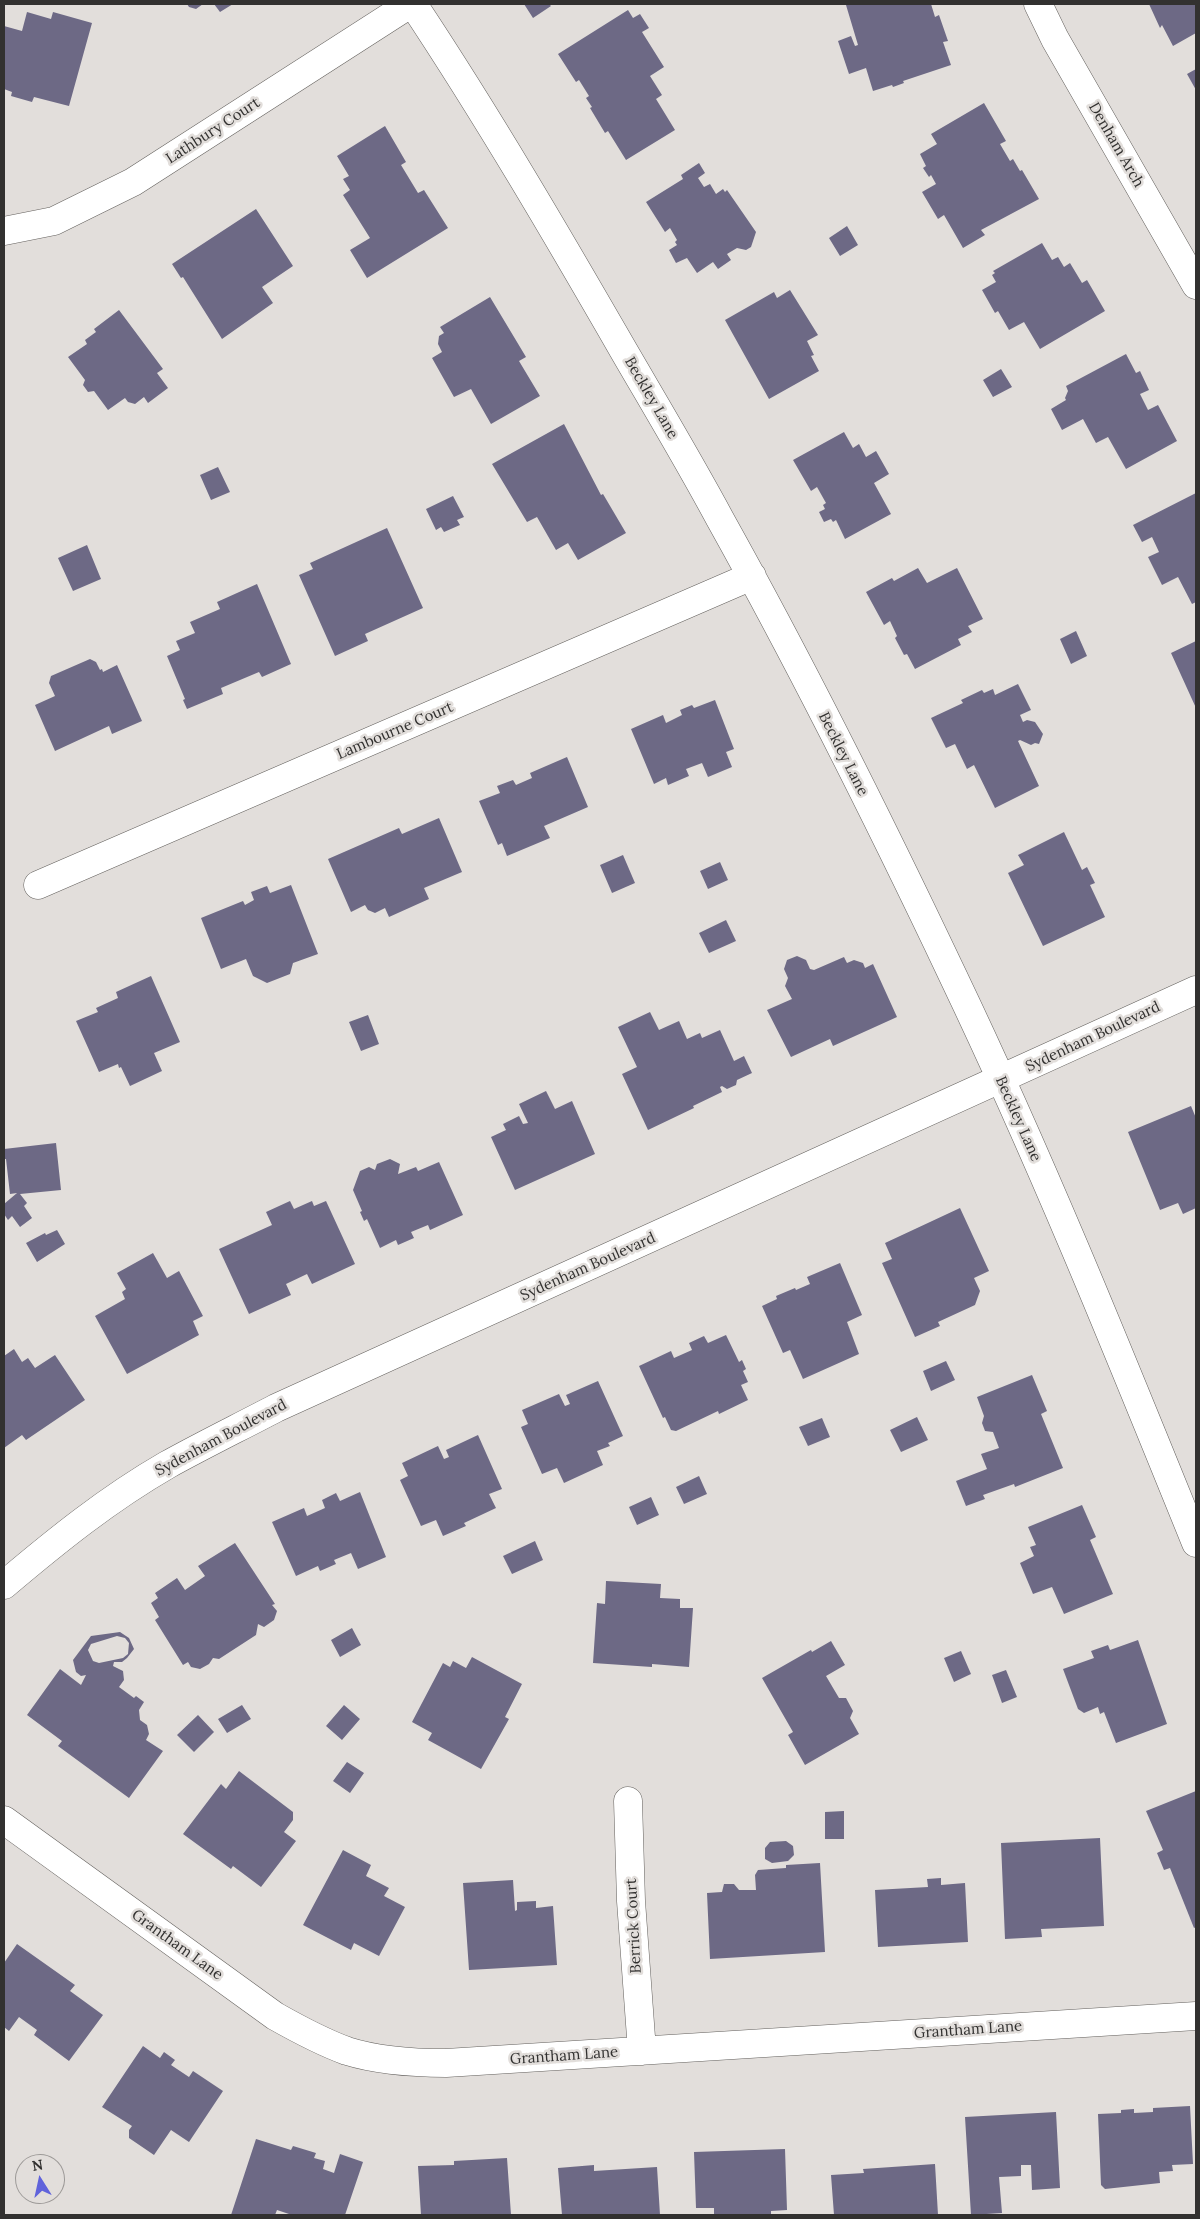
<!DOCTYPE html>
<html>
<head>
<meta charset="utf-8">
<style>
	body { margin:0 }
	#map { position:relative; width:1200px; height:2219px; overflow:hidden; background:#e2dedb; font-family:Lora,serif }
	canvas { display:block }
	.frame { position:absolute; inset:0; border:5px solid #323130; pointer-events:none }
	.north { position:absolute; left:15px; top:2154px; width:50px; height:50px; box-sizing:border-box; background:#e2dedb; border:1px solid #9c9997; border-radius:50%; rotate:350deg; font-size:14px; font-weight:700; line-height:20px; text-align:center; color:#323130 }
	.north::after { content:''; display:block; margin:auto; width:18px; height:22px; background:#6063db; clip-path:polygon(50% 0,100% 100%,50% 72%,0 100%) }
</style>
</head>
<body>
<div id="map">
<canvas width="1200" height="2219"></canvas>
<div class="frame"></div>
<div class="north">N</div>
</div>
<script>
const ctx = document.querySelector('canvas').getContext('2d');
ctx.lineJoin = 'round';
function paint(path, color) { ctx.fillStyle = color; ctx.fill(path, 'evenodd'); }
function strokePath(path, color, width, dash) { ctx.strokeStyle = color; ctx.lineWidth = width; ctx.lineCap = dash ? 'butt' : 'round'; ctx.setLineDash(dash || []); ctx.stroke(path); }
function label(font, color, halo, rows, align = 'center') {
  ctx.font = font + ' Lora,serif'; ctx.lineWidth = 5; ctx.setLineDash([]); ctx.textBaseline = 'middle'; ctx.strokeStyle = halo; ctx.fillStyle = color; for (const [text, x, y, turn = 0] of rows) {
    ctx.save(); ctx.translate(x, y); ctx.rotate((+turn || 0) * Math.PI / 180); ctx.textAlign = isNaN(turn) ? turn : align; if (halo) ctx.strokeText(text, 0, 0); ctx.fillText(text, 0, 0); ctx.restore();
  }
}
const building = new Path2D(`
	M187 4H203L196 9 189 7Z
	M214 4H233L220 12Z
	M524 4H549L551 6 533 18Z
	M850 4H931L935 17 939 15 948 41 943 42 951 65 903 81 904 83 893 87 892 85 873 91 866 68 849 74 838 41 851 36 855 46 858 45 846 5Z
	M1149 4H1196V33L1173 46 1162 25 1160 28Z
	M628 10 633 18 640 14 649 28 642 32 664 67 650 76 662 95 656 99 675 130 626 160 608 131 605 133 590 108 592 107 586 98 589 96 579 80 576 82 558 54Z
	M27 12 51 19 53 12 92 23 69 106 34 97 32 102 11 96 12 92 4 89V26L22 31Z
	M1196 69V90L1187 74Z
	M984 103 1006 141 1000 144 1010 161 1013 159 1020 171 1022 170 1039 199 981 230 985 235 963 248 944 215 938 219 922 192 936 184 931 175 929 177 923 168 926 166 920 154 937 144 931 134Z
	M385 126 406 162 401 165 418 193 424 190 448 228 367 278 350 250 370 238 343 195 350 190 343 179 349 176 337 156Z
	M699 163 705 173 698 178 704 187 710 184 716 194 723 189 725 192 727 190 756 232 751 247 746 250 737 248 727 254 731 260 718 269 713 262 697 273 687 258 676 263 669 250 677 245 675 242 677 240 670 228 665 232 646 202 683 179 681 175Z
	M256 209 293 266 262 287 273 303 222 339 183 277 181 278 172 264Z
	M847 226 858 245 840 256 829 238Z
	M1042 243 1052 260 1058 257 1064 267 1070 263 1082 283 1087 280 1105 311 1040 349 1024 322 1009 330 998 311 995 313 982 290 996 282 992 275 995 273 993 271Z
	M790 290 818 335 807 341 814 355 811 356 819 371 769 399 725 320 774 292 777 298Z
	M490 297 526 357 519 361 540 396 491 424 471 389 454 397 432 358 442 352 438 344 439 336 444 333 440 327Z
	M119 310 163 369 157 373 168 388 148 403 144 397 135 404 128 402 125 398 108 410 94 391 88 392 83 385 85 380 68 357 87 344 85 340 96 332 94 329Z
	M1126 354 1136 373 1140 371 1149 390 1140 394 1148 410 1158 405 1177 441 1126 469 1108 437 1096 443 1083 419 1062 430 1051 409 1066 400 1065 398 1068 391 1066 386Z
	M1001 369 1012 387 993 397 983 380Z
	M564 424 601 495 603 494 626 533 578 560 568 543 556 550 537 517 527 522 492 464Z
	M844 432 853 448 859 444 866 457 876 451 889 474 874 483 891 514 845 539 836 520 833 522 831 519 824 522 819 512 825 509 823 505 826 503 817 487 811 491 793 460Z
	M218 467 230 492 211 500 200 475Z
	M1196 493V602L1192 604 1178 577 1162 585 1148 557 1159 552 1152 537 1142 542 1133 525Z
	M453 496 464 517 457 520 460 525 444 532 441 527 436 530 426 509Z
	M387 528 423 608 365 634 368 641 335 656 299 575 313 569 310 563Z
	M87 545 101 579 73 591 58 558Z
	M918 568 927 583 957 568 983 619 968 626 972 632 958 639 961 645 915 669 907 654 904 655 895 638 897 636 890 621 884 625 866 592 892 578 894 581Z
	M257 584 291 664 262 677 259 672 221 688 223 694 187 709 183 700 185 699 167 656 180 650 176 641 195 633 190 622 220 609 217 602Z
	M1076 631 1087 656 1071 664 1060 639Z
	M1196 641V708L1171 653Z
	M90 659 96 662 100 670 102 669 103 672 117 665 142 721 112 734 109 726 55 751 35 705 55 696 49 683 51 676Z
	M1018 684 1031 710 1020 715 1023 722 1027 720 1035 722 1043 734 1039 744 1035 743 1031 745 1020 740 1018 741 1039 786 995 808 974 765 967 769 955 744 946 748 931 718 963 703 961 700 982 690 984 693 993 689 995 695Z
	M715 700 734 749 726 752 732 767 708 777 702 763 686 769 689 776 668 785 666 778 654 784 631 729 663 715 666 723 682 715 680 710 692 705 694 708Z
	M567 757 588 807 544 826 550 838 507 856 502 843 498 845 479 801 500 793 497 786 513 780 516 785 532 778 530 773Z
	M439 818 462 872 424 888 429 899 389 917 385 908 375 913 368 910 365 905 351 912 328 859 399 828 402 834Z
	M1064 832 1082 870 1087 867 1095 883 1090 885 1105 917 1043 946 1008 873 1024 865 1018 855Z
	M623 855 635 883 612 893 600 865Z
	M720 862 728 880 708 889 700 871Z
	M291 885 318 954 293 963 290 974 267 983 253 976 246 959 221 969 201 918 243 901 245 905 254 900 251 892 267 886 270 893Z
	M726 920 736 941 709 953 699 933Z
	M797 956 806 960 810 969 814 970 844 957 847 963 854 960 863 963 865 968 873 964 897 1017 833 1046 830 1039 791 1057 767 1010 792 999 785 986 788 978 784 969 787 960Z
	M151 976 180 1042 154 1053 162 1071 130 1086 121 1067 119 1068 118 1064 99 1072 76 1021 98 1012 96 1008 118 998 116 992Z
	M650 1012 659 1030 679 1021 687 1039 700 1033 702 1038 720 1030 734 1061 744 1056 752 1073 737 1080 736 1085 727 1089 722 1086 720 1087 722 1092 693 1106 694 1108 648 1130 622 1074 637 1067 618 1027Z
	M368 1015 379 1044 361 1051 349 1022Z
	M546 1091 555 1109 572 1101 595 1154 515 1190 491 1137 506 1130 503 1124 519 1116 523 1124 528 1123 519 1104Z
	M1191 1106 1196 1118V1208L1183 1214 1178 1203 1160 1210 1128 1132Z
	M56 1143 61 1190 20 1194 27 1203 24 1206 32 1218 20 1227 12 1216 8 1220 4 1214V1204L17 1193 10 1194 6 1159H4V1149Z
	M390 1159 400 1164 398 1174 416 1167 418 1171 439 1162 463 1215 430 1230 428 1225 411 1232 414 1238 398 1245 396 1240 380 1248 367 1219 364 1221 360 1212 362 1211 353 1190 360 1171 369 1167 375 1170 377 1164Z
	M290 1201 294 1209 312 1201 314 1206 326 1201 355 1264 312 1284 307 1274 286 1284 291 1295 249 1314 219 1249 272 1225 266 1212Z
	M960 1208 989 1271 974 1278 980 1291 975 1305 938 1322 940 1326 915 1337 882 1263 892 1259 885 1243Z
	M57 1230 65 1244 37 1262 26 1243 45 1233 46 1235Z
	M153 1253 167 1278 179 1271 203 1316 193 1321 199 1335 127 1374 95 1316 125 1299 122 1292 126 1289 117 1273Z
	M840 1263 862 1315 847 1322 859 1354 803 1379 790 1350 783 1353 762 1306 777 1299 776 1296 795 1288 796 1290 810 1284 807 1277Z
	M726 1335 739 1362 742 1360 746 1369 743 1371 748 1382 741 1385 748 1400 719 1414 718 1411 676 1431 671 1430 665 1417 663 1418 639 1366 671 1351 674 1358 692 1350 689 1343 704 1336 708 1343Z
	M14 1349 22 1362 28 1358 35 1368 55 1355 85 1400 26 1440 22 1435 4 1448V1356Z
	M946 1361 955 1380 931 1391 923 1371Z
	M1032 1375 1047 1411 1041 1414 1063 1468 1015 1487 1014 1484 983 1495 985 1499 966 1506 956 1481 987 1469 981 1454 999 1448 993 1432 985 1431 982 1423 984 1416 977 1397Z
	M598 1381 623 1436 608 1443 610 1446 597 1451 603 1465 564 1483 557 1468 542 1474 521 1427 528 1424 522 1410 559 1394 565 1406 570 1404 566 1395Z
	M917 1417 928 1440 901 1452 890 1430Z
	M822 1418 830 1437 808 1446 799 1427Z
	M478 1435 502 1489 489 1494 496 1508 464 1523 466 1526 443 1536 436 1520 421 1526 400 1480 408 1476 402 1463 438 1446 444 1459 449 1457 446 1450Z
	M699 1476 707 1494 684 1504 676 1487Z
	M360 1492 386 1557 358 1569 351 1553 334 1560 336 1564 320 1571 318 1566 296 1576 272 1522 304 1508 307 1516 325 1508 322 1500 336 1493 340 1501Z
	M651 1497 659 1515 637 1525 629 1507Z
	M1082 1505 1096 1537 1090 1540 1113 1594 1064 1614 1052 1587 1033 1594 1020 1563 1034 1556 1030 1547 1036 1545 1028 1527Z
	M535 1541 543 1560 512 1574 503 1556Z
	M235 1543 275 1604 272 1605 277 1611 274 1620 264 1627 258 1624 256 1635 219 1659 213 1658 209 1664 200 1669 191 1667 188 1662 183 1665 155 1620 159 1617 151 1603 158 1598 155 1593 177 1578 185 1590 205 1576 198 1566Z
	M606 1581 661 1584 660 1598 680 1599V1608H693L689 1667 652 1664V1667L593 1663 597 1603 605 1604Z
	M352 1628 361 1645 340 1657 331 1640Z
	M120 1632 129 1638 134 1649 127 1658 122 1662H114L113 1666 123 1671 124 1680 119 1687 134 1698 136 1696 144 1702 139 1710 140 1720 147 1725 149 1734 146 1740 163 1751 129 1798 58 1746 62 1741 27 1715 60 1669 81 1685 86 1675 81 1676 76 1672 73 1660 91 1636ZM117 1636 125 1638 129 1643 128 1654 123 1658 99 1663 93 1661 88 1650 91 1644Z
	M1138 1640 1167 1724 1116 1743 1104 1712 1100 1714 1098 1707 1084 1713 1078 1709 1063 1669 1094 1658 1091 1651 1108 1645 1110 1650Z
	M831 1641 845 1665 826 1676 839 1698H846L853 1711 850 1718 859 1734 805 1765 788 1735 793 1732 762 1678 811 1650 812 1652Z
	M961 1651 971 1674 954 1682 944 1658Z
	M472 1657 522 1684 505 1717 509 1719 481 1769 428 1740 432 1733 412 1722 443 1663 450 1667 453 1661 466 1668Z
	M1006 1670 1017 1697 1002 1703 992 1675Z
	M242 1705 251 1719 227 1733 218 1719Z
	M344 1705 360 1719 342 1740 326 1726Z
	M198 1715 214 1732 194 1752 177 1735Z
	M347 1762 364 1773 350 1793 333 1781Z
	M239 1771 293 1812V1820L284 1832 296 1841 261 1887 233 1866 231 1869 183 1834 221 1784 226 1789Z
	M1196 1791V1927L1194 1928 1170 1868 1164 1870 1157 1853 1163 1850 1146 1811Z
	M844 1811V1839H825V1812Z
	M1100 1838 1104 1926 1041 1929 1042 1937 1005 1939 1001 1843Z
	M786 1841 793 1846 794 1855 788 1861 772 1863 765 1859V1848L770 1842Z
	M343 1850 371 1865 366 1876 389 1888 384 1896 405 1907 379 1956 354 1943 351 1950 303 1925Z
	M820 1863 825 1952 710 1959 707 1893 722 1892 724 1884H734L739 1890H756L755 1875 758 1870 786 1868V1865Z
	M941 1878V1885L965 1883 968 1942 878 1947 875 1890 928 1887 927 1879Z
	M513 1880 515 1911 517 1910V1902L536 1901V1908L553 1906 557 1965 469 1970 463 1883Z
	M17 1944 75 1985 70 1991 103 2015 69 2061 34 2035 37 2030 19 2017 9 2031 4 2027V1963Z
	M143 2046 160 2058 164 2052 175 2060 171 2065 189 2077 193 2071 223 2091 189 2142 171 2130 154 2155 129 2138V2130L132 2126 102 2107Z
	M1190 2106 1193 2164 1172 2165 1173 2171 1159 2172 1160 2183 1105 2189 1101 2185 1098 2114 1121 2113V2110L1134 2109V2113L1153 2112V2108Z
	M1056 2112 1060 2188 1032 2190 1031 2165H1021V2176L999 2177 1002 2213 971 2215 965 2117Z
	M256 2139 291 2150 293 2146 316 2153 314 2158 325 2161 323 2169 334 2173 340 2154 363 2162 345 2215H292L277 2210 275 2215H231Z
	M785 2149 787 2210 771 2211V2215H714V2208H696L694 2152Z
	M507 2158 511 2215H421L418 2166 454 2165V2161Z
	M935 2164 938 2215H834L831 2175 864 2173 863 2169Z
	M594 2165V2171L657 2167 660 2215H562L558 2168Z`);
const minor = new Path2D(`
	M413 4C488 117 557 235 625 353 657 408 690 463 720 519 803 668 880 822 953 976 1042 1162 1119 1353 1196 1543
	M1038 4 1055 39 1196 285
	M4 231 54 221 133 182 410 4
	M38 885 752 576
	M4 1585C56 1541 108 1499 167 1465 203 1445 240 1427 276 1408L1196 990
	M628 1801 631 1901 642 2051
	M4 1820 275 2016C298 2029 322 2042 347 2051 379 2061 413 2063 446 2063L1196 2016`);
const streetNames = [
	["Lathbury Court",213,131,-33],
	["Denham Arch",1116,145,60],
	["Beckley Lane",651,398,60],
	["Lambourne Court",395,731,-23],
	["Beckley Lane",843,754,63],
	["Sydenham Boulevard",1093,1037,-25],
	["Beckley Lane",1018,1119,66],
	["Sydenham Boulevard",588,1267,-24],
	["Sydenham Boulevard",221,1438,-28],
	["Berrick Court",634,1926,-93],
	["Grantham Lane",177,1945,36],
	["Grantham Lane",968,2030,-4],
	["Grantham Lane",564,2056,-4]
];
paint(building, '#6d6985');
strokePath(minor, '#63605d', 29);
strokePath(minor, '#fff', 28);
label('15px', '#323130', '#e2dedb', streetNames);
</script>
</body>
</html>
